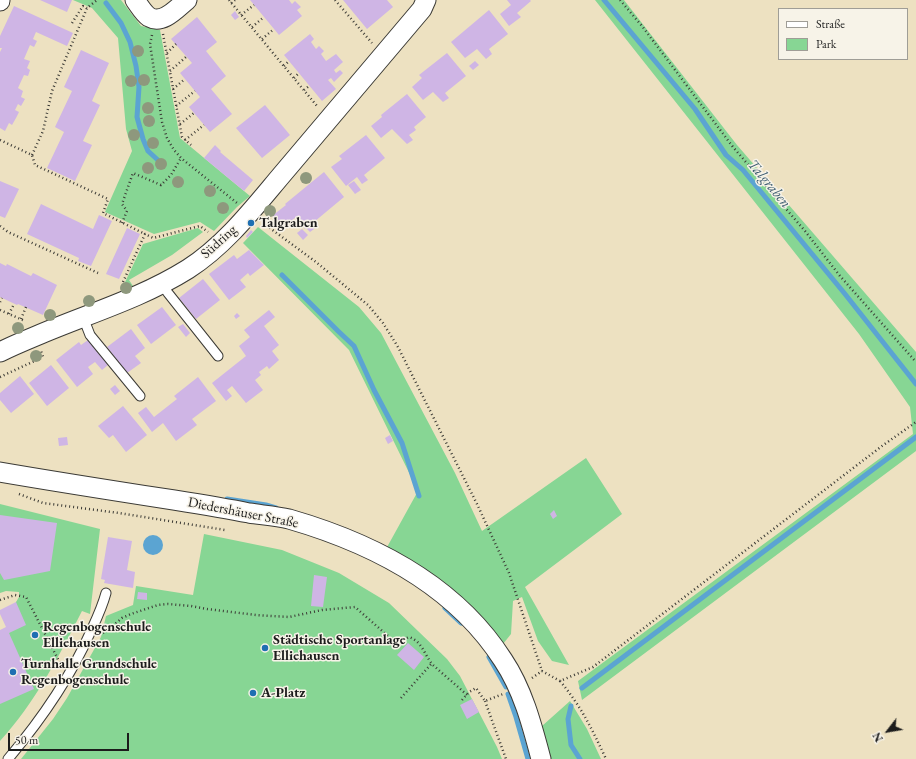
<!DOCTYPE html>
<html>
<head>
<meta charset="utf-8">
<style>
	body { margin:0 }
	#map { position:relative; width:916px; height:759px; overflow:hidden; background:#ede1c1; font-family:"EB Garamond",serif }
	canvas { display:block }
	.legend { position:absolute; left:778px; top:8px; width:130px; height:52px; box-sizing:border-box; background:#f7f3e8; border:1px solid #9f9d96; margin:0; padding:5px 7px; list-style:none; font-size:12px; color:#1c1c1c }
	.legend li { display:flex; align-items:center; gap:8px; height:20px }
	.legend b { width:20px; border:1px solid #9f9d96 }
	.north { position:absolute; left:868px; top:711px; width:40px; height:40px; -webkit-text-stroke:3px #f7f3e8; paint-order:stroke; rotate:239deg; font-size:11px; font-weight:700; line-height:16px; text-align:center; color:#1c1c1c }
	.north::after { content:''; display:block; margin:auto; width:14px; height:18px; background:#1c1c1c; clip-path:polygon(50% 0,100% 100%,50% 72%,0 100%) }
	.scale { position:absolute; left:8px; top:733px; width:121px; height:18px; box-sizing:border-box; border:2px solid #1c1c1c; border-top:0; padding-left:5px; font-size:12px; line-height:14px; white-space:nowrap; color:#1c1c1c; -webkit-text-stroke:3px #f7f3e8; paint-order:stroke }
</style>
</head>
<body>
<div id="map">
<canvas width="916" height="759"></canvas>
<ul class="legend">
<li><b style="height:5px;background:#fff"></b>Straße</li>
<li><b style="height:11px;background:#87d694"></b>Park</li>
</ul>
<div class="north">N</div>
<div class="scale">50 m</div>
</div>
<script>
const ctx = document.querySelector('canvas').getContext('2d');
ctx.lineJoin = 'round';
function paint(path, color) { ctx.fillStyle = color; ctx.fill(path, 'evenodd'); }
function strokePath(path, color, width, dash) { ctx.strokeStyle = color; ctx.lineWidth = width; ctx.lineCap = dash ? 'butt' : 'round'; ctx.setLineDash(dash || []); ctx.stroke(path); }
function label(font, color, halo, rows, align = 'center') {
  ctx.font = font + ' "EB Garamond",serif'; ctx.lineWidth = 3; ctx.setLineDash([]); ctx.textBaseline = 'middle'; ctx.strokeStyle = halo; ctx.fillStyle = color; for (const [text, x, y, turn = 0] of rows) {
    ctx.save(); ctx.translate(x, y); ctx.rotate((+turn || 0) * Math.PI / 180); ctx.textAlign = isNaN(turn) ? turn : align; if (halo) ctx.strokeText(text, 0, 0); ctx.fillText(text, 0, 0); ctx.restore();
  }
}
const green = new Path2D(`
	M73 0H121L141 26 160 30 180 138 250 196 237 207 214 231 200 222 154 234 105 212 132 151 126 129 118 38 92 8Z
	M595 0H624L737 145 916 352V451L582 700 578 681 913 434 910 407 859 334Z
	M258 227 359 307 381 333 455 473 482 531 586 458 622 514 525 587 569 665 552 661 538 641 522 597 513 601 511 634 503 644 437 582 386 549 418 491 349 350 243 243Z
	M198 228 203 232 172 255 129 280 135 289 119 295 143 244Z
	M0 504 100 529 90 614 82 611C59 656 35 703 0 741V655L9 633 16 602 19 597V592L6 591 0 593Z
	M204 534 282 550 339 573 389 603 447 659 460 676 497 747 502 759H21L53 719 67 698 101 637 106 616 133 605 136 586 193 595Z
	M570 701 587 729 601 759H550L542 726Z`);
const water = new Path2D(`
	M143 545a10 10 0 1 1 20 0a10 10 0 1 1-20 0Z`);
const stream = new Path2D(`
	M604 0 695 109 726 155 743 170 845 294 916 384
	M106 3 121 23 130 42 136 66 139 87 137 117 143 139 148 151 160 162
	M282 275 338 331 354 346 374 390 402 443 419 496
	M227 499 266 505 276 508
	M445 608 461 623
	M489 657 506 687
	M582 688 916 437
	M508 694 516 717 528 759
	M571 706 568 719 571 745 580 759`);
const building = new Path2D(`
	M40 0H72L67 12Z
	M250 0H289L292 4 295 1 301 7 297 10 302 16 279 35Z
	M343 0H387L393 7 367 29Z
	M507 0H530L531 1 517 13 521 17 509 26 500 14 511 5Z
	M14 6 73 33 67 46 36 32 33 39 37 41 34 47 30 45 24 59 30 61 27 68 30 70 28 76 24 75 18 88 23 91 21 97 25 99 21 106 18 104 15 110 19 112 16 118 12 125 9 123 5 131 0 128V52L2 48H0V36Z
	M489 10 508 34 489 49 492 54 486 59 477 49 465 58 451 42Z
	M235 11 239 17 235 20 231 15Z
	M197 17 217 42 206 51 226 76 211 89 232 114 210 132 189 107 200 97 180 73 192 63 171 39Z
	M310 34 314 39 311 42 316 49 319 46 324 51 321 54 326 61 336 54 343 62 334 70 336 73 340 70 343 73 334 82 331 78 328 80 336 89 322 101 284 55Z
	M81 50 109 63 92 101 100 105 83 141 92 145 75 181 47 168 64 132 55 127 72 91 64 87Z
	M447 53 466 76 445 93 449 98 443 102 433 92 423 100 412 87 422 78 419 75Z
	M475 61 479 65 473 70 469 66Z
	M407 94 426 117 414 127 416 130 409 135 413 140 407 144 392 129 381 138 371 126 382 117 381 115Z
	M265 105 290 135 262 158 236 128Z
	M366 135 385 158 364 175 368 180 362 184 357 177 346 186 331 167 342 159 339 156Z
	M215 145 221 151 220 152 253 180 244 191 204 158Z
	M324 172 344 197 314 222 318 226 310 232 306 228 305 229 296 217 285 226 272 216 286 205 285 204Z
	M0 181 19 189 5 218 0 216Z
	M354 181 361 190 355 194 348 185Z
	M41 204 93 229 99 215 112 221 91 266 78 261 79 258 27 234Z
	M127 228 140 234 119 279 106 274Z
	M302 229 308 235 303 240 297 233Z
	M251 230 253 232 247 238 246 236Z
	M249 250 264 265 250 276 248 273 240 280 246 287 229 300 209 274 234 255 237 259Z
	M0 263 6 266 7 264 31 276 33 273 57 285 43 315 18 304 17 305 0 297Z
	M203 279 220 300 196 319 179 298Z
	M162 307 176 325 151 344 137 325Z
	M269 310 275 317 264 326 279 345 272 351 279 360 269 369 267 366 259 372 261 375 255 380 263 390 246 403 232 386 227 390 232 396 226 401 212 383 246 356 239 346 250 337 244 330Z
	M237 313 240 316 236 319 234 316Z
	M183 324 190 333 186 337 178 327Z
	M131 329 145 348 135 356 141 363 127 373 107 347Z
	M88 340 108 365 102 370 95 362 88 367 93 374 77 387 56 360 79 342 81 345Z
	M51 365 69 388 47 406 29 383Z
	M20 376 34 394 11 413 0 400V393Z
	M198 377 216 401 192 419 197 425 176 441 163 423 152 432 138 413 146 407 154 417 177 399 174 396Z
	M115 385 120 391 115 395 110 389Z
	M123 406 147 435 126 452 113 435 109 438 98 426Z
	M390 435 393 441 388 444 385 438Z
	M67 437 68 445 59 446 58 438Z
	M554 510 557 516 553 519 550 514Z
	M0 515 57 523 50 571 4 580 0 573Z
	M108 537 132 541 127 570 135 572 133 588 104 583 105 580 101 579Z
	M314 575 327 577 323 607 311 606Z
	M138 592 147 593V600L137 599Z
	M16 602 26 625 9 633 34 689 0 704V630L6 627 0 614V610Z
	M408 643 424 657 414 670 397 655Z
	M472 699 479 712 467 719 460 705Z`);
const path = new Path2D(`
	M229 0 317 106
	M335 0 372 43
	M620 0 642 26 733 147 805 231 840 276 916 362
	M231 3 235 0
	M241 15 254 5
	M72 23 83 6 87 8
	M252 27 264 17
	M163 34 182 137 191 145
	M152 35 150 44 162 122 167 138 174 150 181 158 237 203
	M262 39 274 29
	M167 53 176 44
	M284 66 289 61
	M170 71 186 57
	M294 78 299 73
	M173 89 185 79
	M304 90 309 86
	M176 106 195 91
	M180 124 194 113
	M0 140 32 155 35 165 108 199 103 213 145 234
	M185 140 204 125
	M32 155 43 131 52 91 87 8 97 0
	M122 223 127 211 122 204 133 173 161 185 171 175 181 158
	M263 223 316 262 368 305 383 323 398 347 477 504 509 573 542 671
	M0 226 8 232 98 273
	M123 282 145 234 153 238 200 226 208 232
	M0 302 2 298
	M0 310 25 321
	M9 314 14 304
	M21 319 26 307
	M0 377 43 357 41 351
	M19 494 43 503 119 513 225 530
	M0 600 15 595 26 597 61 665
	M103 633 107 631 122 618 131 614 158 605 168 604 191 606 207 609 256 615 289 617 322 610 355 607 396 643 409 637C423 642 424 655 433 665 444 675 456 685 467 695
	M532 678 542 671 560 681 593 667 882 446 916 422
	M560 681C581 706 592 729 606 759
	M401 698 432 663
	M462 700 469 692 476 688 485 701 503 694
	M485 701 506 759`);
const service = new Path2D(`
	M162 284 168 293 218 356
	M83 317 90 335 140 396
	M8 759C41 720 69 680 90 633 96 620 102 608 106 593`);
const minor = new Path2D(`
	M135 0C139 5 143 13 149 17 163 25 177 8 187 0
	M0 1V0
	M0 352C12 346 24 341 36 336 87 314 140 299 188 269 227 244 256 205 285 171 331 117 376 63 422 9L426 0
	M0 472C58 482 116 491 174 500 199 504 224 508 249 513 262 515 276 516 289 519 372 543 455 585 503 660 523 690 532 725 541 759`);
const trees = [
	[138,51],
	[144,80],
	[131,81],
	[148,108],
	[149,121],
	[134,135],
	[153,143],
	[161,164],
	[148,168],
	[306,178],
	[178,182],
	[210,191],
	[223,208],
	[270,211],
	[126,288],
	[89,301],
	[50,315],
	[18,328],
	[36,356]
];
const markers = [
	[251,223,4,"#1f6fb2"],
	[35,635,4,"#1f6fb2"],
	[265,648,4,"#1f6fb2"],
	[13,672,4,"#1f6fb2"],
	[253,693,4,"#1f6fb2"]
];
const poiNames = [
	["Talgraben",259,223],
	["Regenbogenschule",43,627],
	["Elliehausen",43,643],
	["Städtische Sportanlage",273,640],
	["Elliehausen",273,656],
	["Turnhalle Grundschule",21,664],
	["Regenbogenschule",21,680],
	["A-Platz",261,693]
];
const streetNames = [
	["Südring",219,242,-42],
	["Diedershäuser Straße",243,513,11]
];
const waterNames = [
	["Talgraben",769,184,50]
];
paint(green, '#87d694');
paint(water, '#5ba4d2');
strokePath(stream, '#5ba4d2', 5);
paint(building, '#cfb5e5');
strokePath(service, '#3b3a35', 11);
strokePath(minor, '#3b3a35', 21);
strokePath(path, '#3b3a35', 2.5, [1, 3]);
strokePath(service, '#fff', 9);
strokePath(minor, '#fff', 19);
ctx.fillStyle = '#8e987d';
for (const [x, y] of trees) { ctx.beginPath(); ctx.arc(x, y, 6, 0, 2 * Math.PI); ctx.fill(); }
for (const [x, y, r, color] of markers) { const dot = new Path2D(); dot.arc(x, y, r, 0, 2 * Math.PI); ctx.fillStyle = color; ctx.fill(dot); strokePath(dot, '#f7f3e8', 1.5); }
label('bold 14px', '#1c1c1c', '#f7f3e8', poiNames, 'left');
label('14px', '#1c1c1c', '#f7f3e8', streetNames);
label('italic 15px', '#38596e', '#f7f3e8', waterNames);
</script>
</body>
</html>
